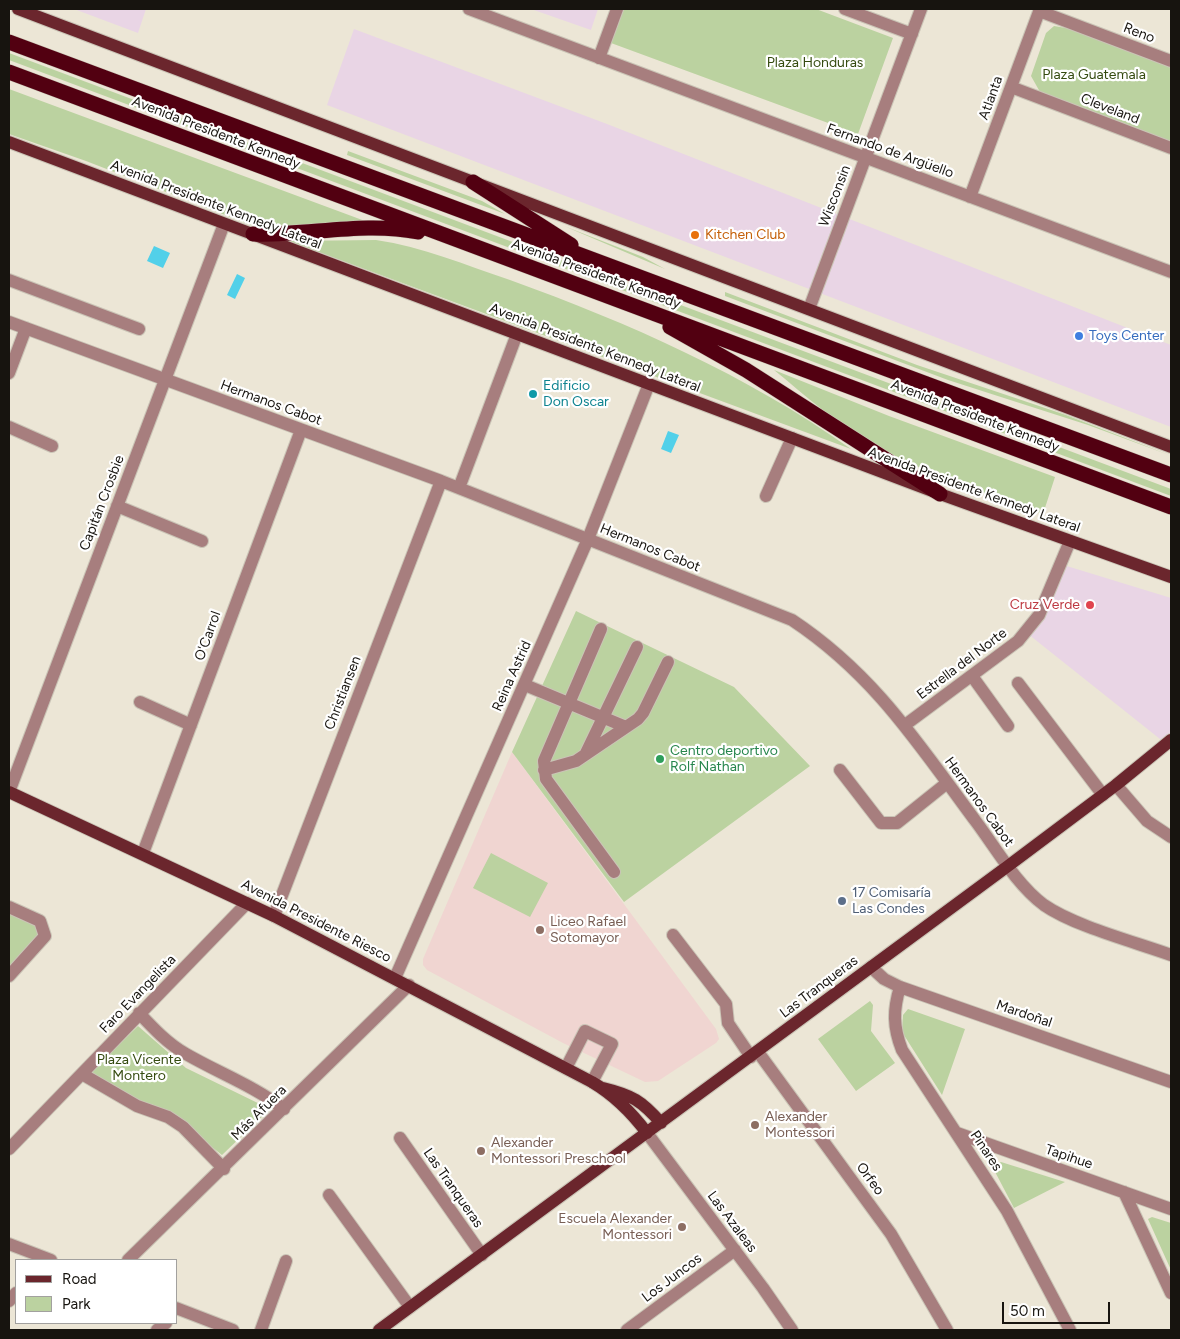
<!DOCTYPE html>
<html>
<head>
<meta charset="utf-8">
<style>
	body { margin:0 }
	#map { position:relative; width:1180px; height:1339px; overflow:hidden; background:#ece6d6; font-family:Figtree,sans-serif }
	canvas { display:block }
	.frame { position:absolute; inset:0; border:10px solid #17140f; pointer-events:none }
	.legend { position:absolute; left:15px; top:1259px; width:162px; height:65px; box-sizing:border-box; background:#fff; border:1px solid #a2a19f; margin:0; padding:6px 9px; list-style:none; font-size:15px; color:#17140f }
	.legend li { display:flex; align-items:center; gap:10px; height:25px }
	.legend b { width:25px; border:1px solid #a2a19f }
	.scale { position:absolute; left:1002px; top:1302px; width:108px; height:22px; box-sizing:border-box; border:2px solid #17140f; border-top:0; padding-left:6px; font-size:15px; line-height:18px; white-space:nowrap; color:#17140f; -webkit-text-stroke:4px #fff; paint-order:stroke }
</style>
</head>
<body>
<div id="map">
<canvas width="1180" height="1339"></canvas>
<div class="frame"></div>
<ul class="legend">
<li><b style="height:6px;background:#6b262d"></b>Road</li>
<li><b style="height:14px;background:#bbd2a0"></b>Park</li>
</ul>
<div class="scale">50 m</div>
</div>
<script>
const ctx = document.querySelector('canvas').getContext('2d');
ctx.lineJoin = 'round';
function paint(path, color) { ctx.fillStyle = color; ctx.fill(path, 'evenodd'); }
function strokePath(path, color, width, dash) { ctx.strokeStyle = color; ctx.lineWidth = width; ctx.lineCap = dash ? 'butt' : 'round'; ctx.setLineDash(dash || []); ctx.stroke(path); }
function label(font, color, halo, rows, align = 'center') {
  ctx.font = font + ' Figtree,sans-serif'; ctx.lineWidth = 4.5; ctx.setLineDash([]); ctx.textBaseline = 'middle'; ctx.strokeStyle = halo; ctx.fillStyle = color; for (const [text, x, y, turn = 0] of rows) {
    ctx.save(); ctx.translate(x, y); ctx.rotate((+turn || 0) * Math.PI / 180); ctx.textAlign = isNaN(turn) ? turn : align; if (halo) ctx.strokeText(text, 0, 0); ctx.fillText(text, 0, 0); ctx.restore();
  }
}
const commercial = new Path2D(`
	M74 9H146L138 33Z
	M531 9H598L591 30Z
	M354 29 607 124 1171 345V427L327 105Z
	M1057 563 1171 598V741L1165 743 1023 630Z`);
const education = new Path2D(`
	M512 752 716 1029 719 1039 716 1043 658 1081 645 1082 563 1043 427 970 423 965V959Z`);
const green = new Path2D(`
	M624 9H816L893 38 858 134 611 43Z
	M1054 26 1066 28 1171 66V142L1040 92 1031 76 1046 33Z
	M9 53 1171 489V496L9 60Z
	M9 89 365 221 284 228 251 225 86 161 9 134Z
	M348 151 482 201 505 214 347 155Z
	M564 226 643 257 665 269Z
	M376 240C423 247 465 265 510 280 629 323 747 375 851 449L289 241Z
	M725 292 917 365 1066 415 1169 455 1088 425 948 380 725 296Z
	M774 370 889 416 1055 477 1043 514C987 493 927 475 874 445 838 425 806 396 774 370Z
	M576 611 734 687 810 766 624 902 512 752Z
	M491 853 548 883 530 917 473 888Z
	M9 913 34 924 40 937 9 970Z
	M870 1001 873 1005 871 1031 895 1063 856 1091 818 1039Z
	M908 1009 965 1029 942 1095 902 1032 903 1015Z
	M138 1026 186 1068 270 1109 222 1155 166 1111 108 1091 86 1076Z
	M1001 1162 1065 1182 1014 1208 992 1166Z
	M1152 1217 1171 1223V1270L1148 1219Z`);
const water = new Path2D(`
	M154 246 170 253 163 268 147 261Z
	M237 274 245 278 235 299 227 295Z
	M668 431 679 435 671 453 661 449Z`);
const minor = new Path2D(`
	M469 9 1171 272
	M845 9 912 34
	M1039 11 1171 61
	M599 58 617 9
	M1011 87 1171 148
	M970 197 1040 9
	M9 280 139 329
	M809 309 921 9
	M9 322 441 481 792 620C875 675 919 745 977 823 997 850 1017 885 1044 905 1074 926 1135 942 1171 955
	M9 373 26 328
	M9 427 52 446
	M459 488 517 334
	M766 496 792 438
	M117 506 202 541
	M601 629 544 761 546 779 614 872
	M972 676 1008 726
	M1018 683 1103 795
	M525 685 626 727
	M140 702 191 725
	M905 725 1018 641 1039 615 1070 541
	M586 753 637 647
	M544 770 576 761 638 719 643 713 668 662
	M840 770 881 823H897L947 783
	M1116 785 1147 821 1171 837
	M9 792 224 224
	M143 853 301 430
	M9 907 40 921 45 936 9 976
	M274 916 441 481
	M673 935 726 1004 728 1023 751 1057
	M871 967 884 979 900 987 1171 1082
	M395 978 588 539 649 384
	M900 987C893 1010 893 1027 902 1050L1007 1211 1070 1330
	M139 1013C153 1028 168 1044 186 1054 219 1073 254 1086 284 1109
	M758 1052 891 1234 947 1330
	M566 1068 585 1031 612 1044 592 1082
	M82 1074 137 1106 168 1117 183 1127 224 1169
	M647 1133 763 1288 792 1330
	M957 1133 1171 1209
	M400 1138 482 1255
	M9 1149 247 903
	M1124 1192 1171 1293
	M329 1195 410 1307
	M9 1244 51 1260
	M128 1260 409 985
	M9 1301 16 1293
	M176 1308 233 1330
	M157 1330 166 1323
	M261 1330 286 1261
	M627 1330 735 1250`);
const major = new Path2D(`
	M18 9 1171 447
	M9 142 940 494 1171 577
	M9 792 274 916 592 1082C614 1095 632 1113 647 1133
	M603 1088C632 1095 642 1101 661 1123
	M379 1330 1008 866 1116 785 1171 740`);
const highway = new Path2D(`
	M9 42 1171 475
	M9 72 1171 507
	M473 182 571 245
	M253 234C307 236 364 221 418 232
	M670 327 746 370 940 494`);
const markers = [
	[695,235,5,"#e8710a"],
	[1079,336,5,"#3f7fe0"],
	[533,394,5,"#0f9aa8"],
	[1090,605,5,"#e0444e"],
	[660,759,5,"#2e9e5b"],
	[842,901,5,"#5c6f8a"],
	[540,930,5,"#8d6e63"],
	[755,1125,5,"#8d6e63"],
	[481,1151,5,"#8d6e63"],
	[682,1227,5,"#8d6e63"]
];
const streetNames = [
	["Reno",1139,33,21],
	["Atlanta",991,98,-70],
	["Cleveland",1110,109,21],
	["Avenida Presidente Kennedy",216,133,21],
	["Fernando de Argüello",890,151,20],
	["Wisconsin",835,196,-69],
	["Avenida Presidente Kennedy Lateral",216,205,21],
	["Avenida Presidente Kennedy",596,274,20],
	["Avenida Presidente Kennedy Lateral",595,348,21],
	["Hermanos Cabot",271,403,20],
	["Avenida Presidente Kennedy",975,416,21],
	["Avenida Presidente Kennedy Lateral",974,490,20],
	["Capitán Crosbie",102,503,-69],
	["Hermanos Cabot",650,548,22],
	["O'Carrol",208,636,-70],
	["Estrella del Norte",962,664,-37],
	["Reina Astrid",512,676,-66],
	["Christiansen",343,693,-69],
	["Hermanos Cabot",979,802,54],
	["Avenida Presidente Riesco",316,921,27],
	["Las Tranqueras",819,987,-37],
	["Faro Evangelista",138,994,-46],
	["Mardoñal",1024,1014,19],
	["Más Afuera",259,1113,-45],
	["Pinares",986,1151,56],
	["Tapihue",1069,1157,19],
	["Orfeo",870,1179,54],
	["Las Tranqueras",453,1188,55],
	["Las Azaleas",732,1222,53],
	["Los Juncos",672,1278,-37]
];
const parkNames = [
	["Plaza Honduras",815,63],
	["Plaza Guatemala",1094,75],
	["Plaza Vicente",139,1060],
	["Montero",139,1076]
];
const foodNames = [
	["Kitchen Club",705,235]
];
const shopNames = [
	["Toys Center",1089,336]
];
const cultureNames = [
	["Edificio",543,386],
	["Don Oscar",543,402]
];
const healthNames = [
	["Cruz Verde",1080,605]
];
const leisureNames = [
	["Centro deportivo",670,751],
	["Rolf Nathan",670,767]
];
const serviceNames = [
	["17 Comisaría",852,893],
	["Las Condes",852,909]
];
const educationNames = [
	["Liceo Rafael",550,922],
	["Sotomayor",550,938],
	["Alexander",765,1117],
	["Montessori",765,1133],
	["Alexander",491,1143],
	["Montessori Preschool",491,1159],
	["Escuela Alexander",672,1219,"right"],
	["Montessori",672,1235,"right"]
];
paint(commercial, '#e9d5e5');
paint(education, '#f0d5d1');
paint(green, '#bbd2a0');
paint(water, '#52d0e9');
strokePath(minor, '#cac4b6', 14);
strokePath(major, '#cac4b6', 14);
strokePath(highway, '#cac4b6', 16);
strokePath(minor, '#a77e7e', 12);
strokePath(major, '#6b262d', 12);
strokePath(highway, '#520011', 15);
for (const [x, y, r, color] of markers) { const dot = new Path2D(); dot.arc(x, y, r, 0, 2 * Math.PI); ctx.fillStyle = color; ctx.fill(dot); strokePath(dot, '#fff', 2); }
label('14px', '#17140f', '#fff', streetNames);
label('14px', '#354b10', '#fff', parkNames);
label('14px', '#c56008', '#fff', foodNames, 'left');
label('14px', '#366cbe', '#fff', shopNames, 'left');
label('14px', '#0d838f', '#fff', cultureNames, 'left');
label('14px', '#be3a42', '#fff', healthNames, 'right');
label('14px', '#27864d', '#fff', leisureNames, 'left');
label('14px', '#4e5e75', '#fff', serviceNames, 'left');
label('14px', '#785e54', '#fff', educationNames, 'left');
</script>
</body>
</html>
